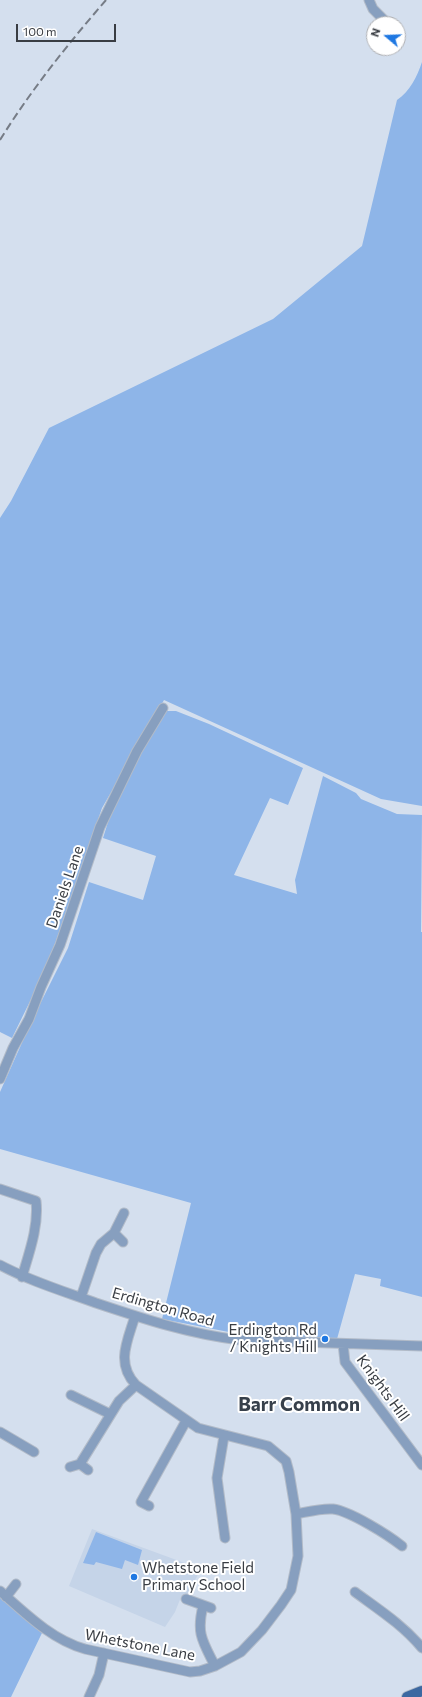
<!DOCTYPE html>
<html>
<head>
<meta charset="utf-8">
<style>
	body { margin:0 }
	#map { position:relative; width:422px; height:1697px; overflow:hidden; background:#d4dfee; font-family:Commissioner,sans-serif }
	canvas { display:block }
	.north { position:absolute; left:366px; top:16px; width:40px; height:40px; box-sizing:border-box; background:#fff; border:1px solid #b0b1b4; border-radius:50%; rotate:289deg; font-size:11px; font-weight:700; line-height:16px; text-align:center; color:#393d43 }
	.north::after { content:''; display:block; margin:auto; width:14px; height:18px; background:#1f78e2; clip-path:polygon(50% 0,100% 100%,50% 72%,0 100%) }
	.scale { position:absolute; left:16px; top:24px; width:100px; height:18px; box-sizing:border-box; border:2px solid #393d43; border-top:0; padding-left:5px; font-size:12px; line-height:14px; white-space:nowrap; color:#393d43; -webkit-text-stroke:3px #fff; paint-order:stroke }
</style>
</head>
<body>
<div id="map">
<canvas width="422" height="1697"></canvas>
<div class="north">N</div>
<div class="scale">100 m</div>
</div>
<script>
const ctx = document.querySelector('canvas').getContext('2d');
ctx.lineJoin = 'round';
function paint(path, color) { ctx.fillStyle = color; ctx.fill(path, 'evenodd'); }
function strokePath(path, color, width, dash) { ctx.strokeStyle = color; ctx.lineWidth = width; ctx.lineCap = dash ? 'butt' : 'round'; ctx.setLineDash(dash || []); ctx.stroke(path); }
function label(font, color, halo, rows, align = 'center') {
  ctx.font = font + ' Commissioner,sans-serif'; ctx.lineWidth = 4; ctx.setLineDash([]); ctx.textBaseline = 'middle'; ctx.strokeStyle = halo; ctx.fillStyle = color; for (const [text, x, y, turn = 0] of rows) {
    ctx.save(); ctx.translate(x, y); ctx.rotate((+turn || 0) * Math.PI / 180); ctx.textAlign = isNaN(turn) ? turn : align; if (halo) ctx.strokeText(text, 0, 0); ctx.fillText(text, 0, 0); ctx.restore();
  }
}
const built = new Path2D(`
	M92 1529 201 1569 187 1595 181 1597 175 1612 165 1627 69 1586Z`);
const green = new Path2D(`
	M422 62V806L381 799 164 700 102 808 56 941 38 985 12 1038 0 1032V518L11 501 49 428 273 319 362 246 397 100C410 91 417 77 422 62Z
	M167 711H176L209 724 303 768 288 805 270 798 234 875 297 894 295 880 323 776 356 793 361 799 397 814 422 815 421 932H422V1297L380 1286 381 1279 355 1274 337 1339 239 1334 162 1319 191 1203 0 1149V1092L33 1018 68 948 89 882 143 900 156 856 103 838 114 803 139 753 161 717Z
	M96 1532 142 1550 138 1565 125 1560 122 1569 96 1562 94 1565 83 1563Z
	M0 1597 42 1633 11 1697H0Z`);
const minor = new Path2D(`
	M369 0 373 9 388 24
	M0 1079 13 1048 29 1019 41 987 60 945 100 827 137 751 163 708
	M0 1189 36 1201C39 1226 29 1253 22 1277
	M114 1233 123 1242
	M0 1265C30 1281 63 1291 96 1303 144 1319 189 1334 240 1340L422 1346
	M81 1297 96 1253 101 1244 114 1233 124 1213
	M343 1344 345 1362 422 1465
	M71 1395 110 1414
	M0 1432 34 1452
	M224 1436 217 1478 225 1538
	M80 1464 119 1401 136 1385
	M70 1467 80 1464 88 1470
	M149 1506 141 1502 186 1421
	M296 1514C307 1512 321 1508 333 1509 350 1511 388 1535 402 1546
	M0 1591C25 1613 52 1640 85 1649L190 1672 200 1671 215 1666 241 1652 262 1630 281 1605 291 1590 298 1556 296 1514 289 1472 286 1461 268 1446 198 1428 136 1385C115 1363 128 1340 135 1316
	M355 1592C378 1609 403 1625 422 1648
	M6 1597 16 1584
	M186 1599 211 1608
	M203 1606C196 1634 203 1642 215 1666
	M89 1697 99 1675 104 1653`);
const major = new Path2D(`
	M407 1697 422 1691`);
const rail = new Path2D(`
	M0 140C31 90 68 44 106 0`);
const markers = [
	[325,1339,4,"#1f78e2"],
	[134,1577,4,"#1f78e2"]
];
const streetNames = [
	["Daniels Lane",65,887,-71],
	["Erdington Road",163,1307,16],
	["Knights Hill",383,1388,54],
	["Whetstone Lane",140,1645,11]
];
const poiNames = [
	["Erdington Rd",317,1330],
	["/ Knights Hill",317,1347],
	["Whetstone Field",142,1568,"left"],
	["Primary School",142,1585,"left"]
];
const districtNames = [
	["Barr Common",299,1405]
];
paint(built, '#c5d4e8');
paint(green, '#8eb5e8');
strokePath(minor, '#b2bbc8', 11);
strokePath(major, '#b2bbc8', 12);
strokePath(minor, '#879fbf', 9);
strokePath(major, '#3c68a1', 10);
strokePath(rail, '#767c86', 2, [8, 4]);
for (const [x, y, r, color] of markers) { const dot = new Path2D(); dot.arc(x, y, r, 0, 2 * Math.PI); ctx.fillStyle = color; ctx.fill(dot); strokePath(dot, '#fff', 1.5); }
label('15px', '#393d43', '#fff', streetNames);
label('15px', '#393d43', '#fff', poiNames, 'right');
label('bold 19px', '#37404b', '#fff', districtNames);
</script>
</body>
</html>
